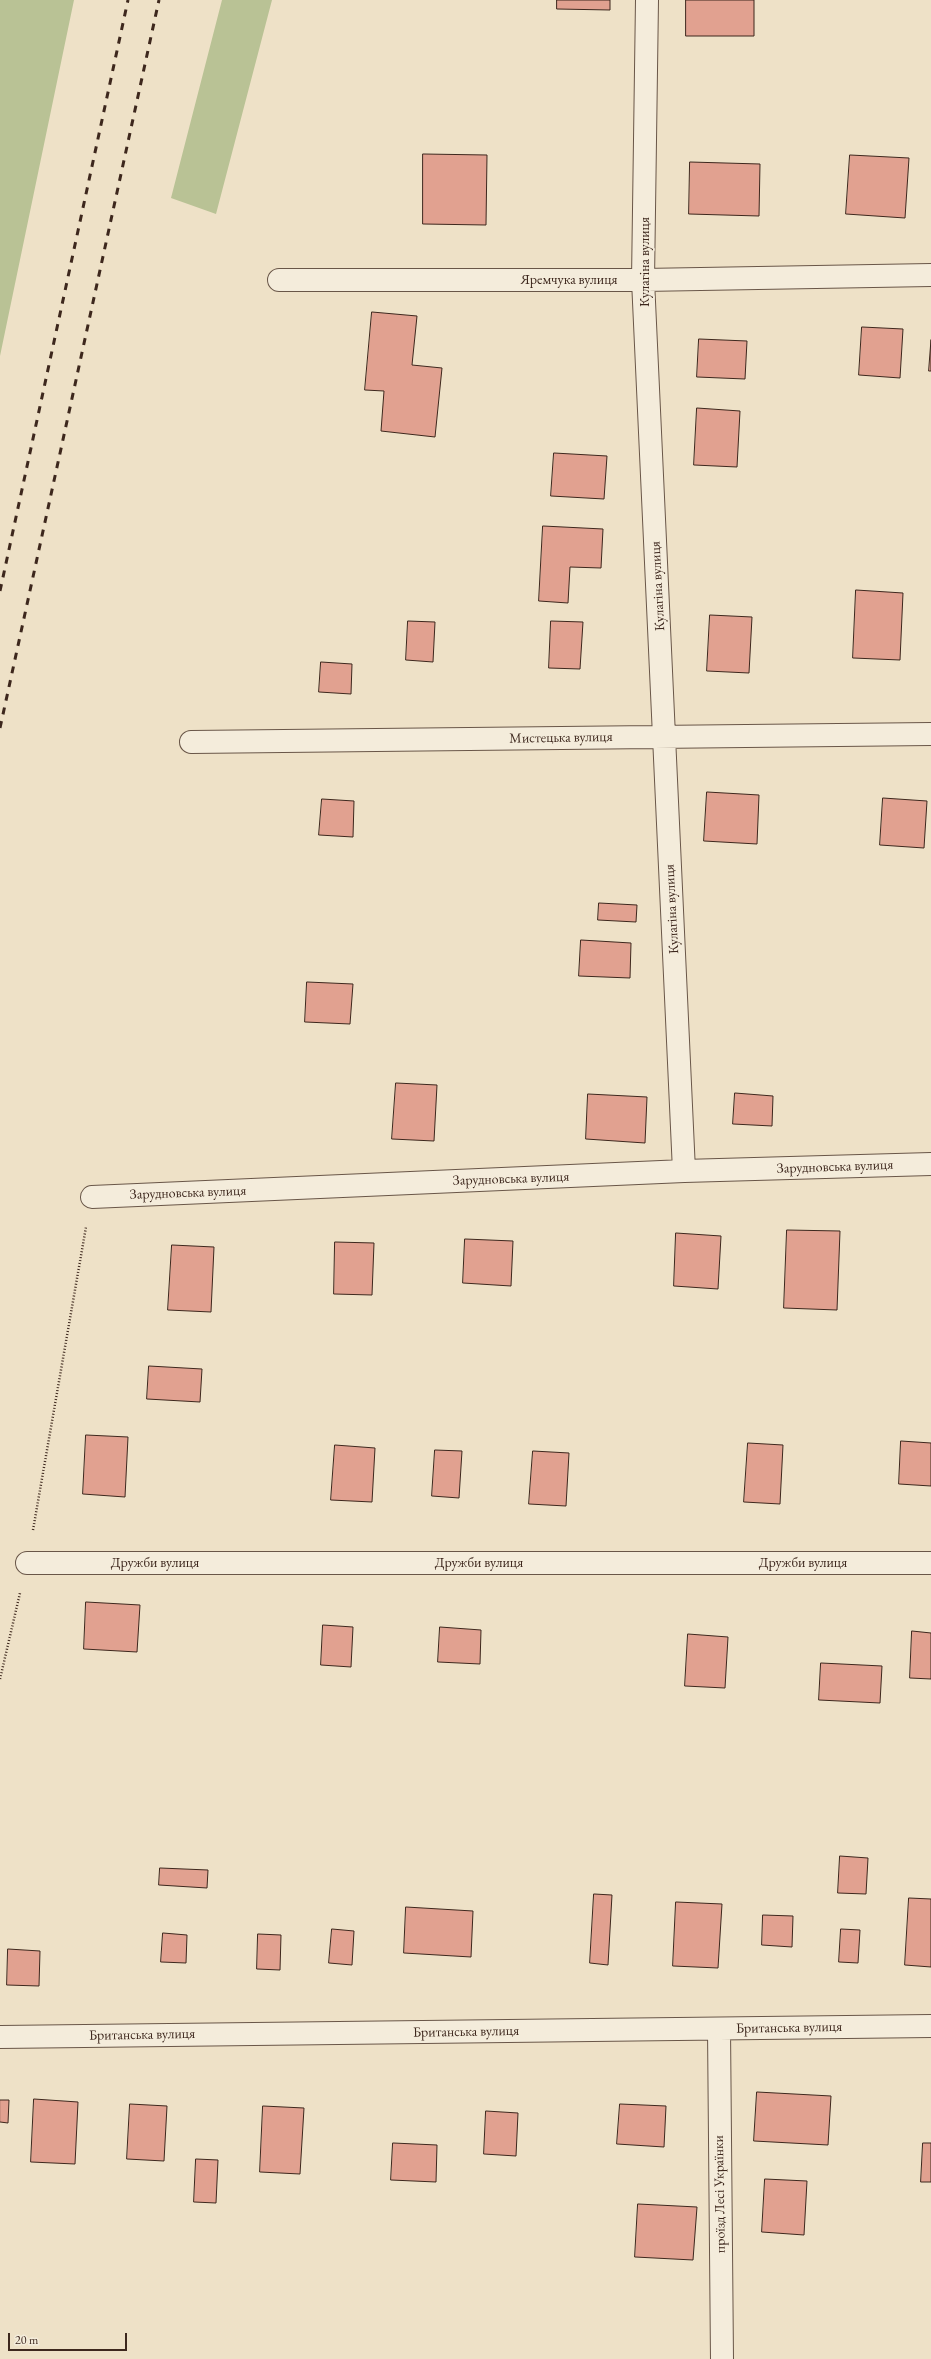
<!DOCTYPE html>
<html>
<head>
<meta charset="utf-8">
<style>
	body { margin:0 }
	#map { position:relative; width:931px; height:2359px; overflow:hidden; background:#eee1c7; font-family:"EB Garamond",serif }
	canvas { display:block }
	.scale { position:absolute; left:8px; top:2333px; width:119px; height:18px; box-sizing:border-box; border:2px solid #3d271d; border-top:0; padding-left:5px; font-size:12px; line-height:14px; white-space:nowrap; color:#3d271d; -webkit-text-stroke:3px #f4ecdb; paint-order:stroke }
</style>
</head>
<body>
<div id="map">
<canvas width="931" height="2359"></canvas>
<div class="scale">20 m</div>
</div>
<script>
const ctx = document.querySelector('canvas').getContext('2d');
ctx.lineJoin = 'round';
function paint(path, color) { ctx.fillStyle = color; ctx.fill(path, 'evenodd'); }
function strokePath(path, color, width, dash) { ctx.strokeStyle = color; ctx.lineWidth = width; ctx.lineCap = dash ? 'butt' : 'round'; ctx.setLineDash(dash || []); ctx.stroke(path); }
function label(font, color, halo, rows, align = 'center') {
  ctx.font = font + ' "EB Garamond",serif'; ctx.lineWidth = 3.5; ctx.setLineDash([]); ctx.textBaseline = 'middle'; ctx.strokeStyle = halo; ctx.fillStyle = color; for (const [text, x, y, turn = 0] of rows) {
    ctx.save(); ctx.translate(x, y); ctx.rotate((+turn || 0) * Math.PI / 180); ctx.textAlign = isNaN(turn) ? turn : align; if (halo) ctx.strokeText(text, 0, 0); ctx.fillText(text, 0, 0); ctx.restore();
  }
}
const green = new Path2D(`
	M0 0H74L0 356Z
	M222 0H272L216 214 171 198Z`);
const building = new Path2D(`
	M557 0H610V10L557 9Z
	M686 0H754V36H686Z
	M423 154 487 155 486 225 423 224Z
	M850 155 909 158 905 218 846 214Z
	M690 162 760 164 759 216 689 214Z
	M372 312 417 316 412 365 442 368 435 437 381 431 384 391 365 390Z
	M862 327 903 329 900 378 859 375Z
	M699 339 747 341 745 379 697 377Z
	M931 340V371H929Z
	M697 408 740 411 737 467 694 465Z
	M554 453 607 456 604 499 551 496Z
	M543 526 603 529 601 568 570 567 568 603 539 601Z
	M856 590 903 593 900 660 853 658Z
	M710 615 752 617 749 673 707 671Z
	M408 621 435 622 433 662 406 660Z
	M551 621 583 622 580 669 549 668Z
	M321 662 352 664 351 694 319 692Z
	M707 792 759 795 757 844 704 841Z
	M883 798 927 801 924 848 880 845Z
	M322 799 354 801 353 837 319 835Z
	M599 903 637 905 636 922 598 920Z
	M581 940 631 943 630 978 579 976Z
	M307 982 353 984 350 1024 305 1022Z
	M396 1083 437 1085 434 1141 392 1139Z
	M735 1093 773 1096 772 1126 733 1124Z
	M588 1094 647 1097 645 1143 586 1139Z
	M787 1230 840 1231 837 1310 784 1308Z
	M676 1233 721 1236 718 1289 674 1286Z
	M465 1239 513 1241 511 1286 463 1283Z
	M335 1242 374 1243 372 1295 334 1294Z
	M172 1245 214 1247 211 1312 168 1310Z
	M149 1366 202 1369 200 1402 147 1399Z
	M86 1435 128 1437 125 1497 83 1494Z
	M901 1441 931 1443V1486L899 1484Z
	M748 1443 783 1445 780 1504 744 1502Z
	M335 1445 375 1448 372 1502 331 1500Z
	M435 1450 462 1451 459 1498 432 1496Z
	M533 1451 569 1453 566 1506 529 1504Z
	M86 1602 140 1605 137 1652 84 1649Z
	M323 1625 353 1627 351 1667 321 1665Z
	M440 1627 481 1630 480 1664 438 1662Z
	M912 1631 931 1633V1679L910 1678Z
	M688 1634 728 1637 725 1688 685 1686Z
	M821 1663 882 1666 880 1703 819 1700Z
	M840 1856 868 1858 866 1894 838 1893Z
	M160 1868 208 1870 207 1888 159 1885Z
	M594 1894 612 1895 608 1965 590 1963Z
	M909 1898 931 1899V1967L905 1965Z
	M676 1902 722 1904 718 1968 673 1966Z
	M406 1907 473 1911 471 1957 404 1953Z
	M763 1915 793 1916 792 1947 762 1945Z
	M332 1929 354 1931 352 1965 329 1963Z
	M841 1929 860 1930 858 1963 839 1962Z
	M163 1933 187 1935 186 1963 161 1962Z
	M258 1934 281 1935 280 1970 257 1969Z
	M8 1949 40 1951 39 1986 7 1985Z
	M757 2092 831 2096 828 2145 754 2141Z
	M34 2099 78 2102 75 2164 31 2162Z
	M0 2100H9L8 2123 0 2122Z
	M130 2104 167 2106 164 2161 127 2159Z
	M620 2104 666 2106 664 2147 617 2144Z
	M263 2106 304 2108 300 2174 260 2172Z
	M486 2111 518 2113 516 2156 484 2154Z
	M393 2143 437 2145 436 2182 391 2180Z
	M923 2143H931V2182H921Z
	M196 2159 218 2160 216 2203 194 2202Z
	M765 2179 807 2181 804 2235 762 2232Z
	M638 2204 697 2207 693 2260 635 2257Z`);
const path = new Path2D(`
	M33 1530 86 1227
	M0 1679 20 1593`);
const street = new Path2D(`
	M647 0 643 280 684 1171
	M279 280H643L931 275
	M191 742 931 734
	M92 1197 684 1171 931 1164
	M27 1563H931
	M719 2029 722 2359
	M0 2037 931 2026`);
const rail = new Path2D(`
	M0 591 128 0
	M0 728 159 0`);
const streetNames = [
	["Кулагіна вулиця",645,262,-90],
	["Яремчука вулиця",569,280],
	["Кулагіна вулиця",658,586,-93],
	["Мистецька вулиця",561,738,-1],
	["Кулагіна вулиця",672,909,-93],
	["Зарудновська вулиця",835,1167,-2],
	["Зарудновська вулиця",511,1179,-2],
	["Зарудновська вулиця",188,1193,-2],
	["Дружби вулиця",155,1563],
	["Дружби вулиця",479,1563],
	["Дружби вулиця",803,1563],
	["Британська вулиця",789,2028,-1],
	["Британська вулиця",466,2032,-1],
	["Британська вулиця",142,2035,-1],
	["проїзд Лесі Українки",720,2194,-91]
];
paint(green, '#b9c295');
paint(building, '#e1a190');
strokePath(building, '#3d271d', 1);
strokePath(street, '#695648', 24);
strokePath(path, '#3d271d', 2.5, [1, 2]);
strokePath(street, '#f4ecdb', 22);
strokePath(rail, '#3d271d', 3, [7, 7]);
label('14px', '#3d271d', '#f4ecdb', streetNames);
</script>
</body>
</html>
